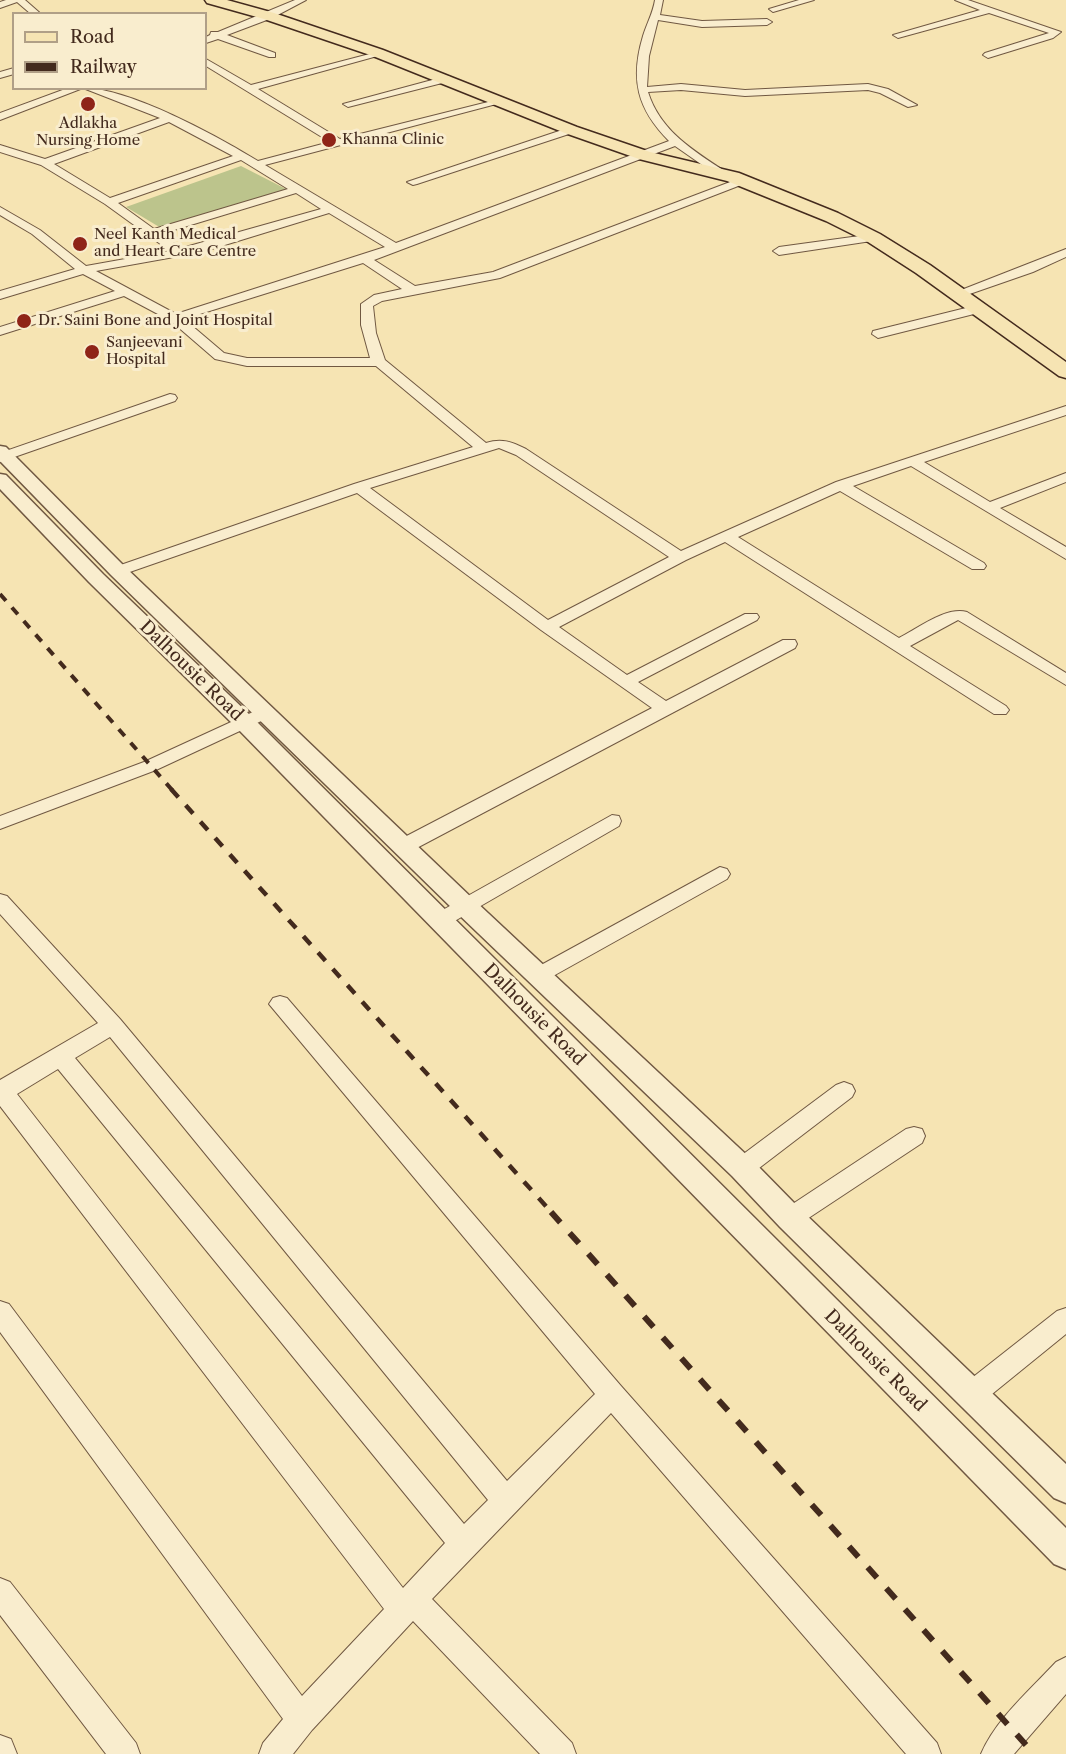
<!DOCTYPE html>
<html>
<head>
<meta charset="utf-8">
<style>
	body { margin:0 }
	#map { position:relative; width:1066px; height:1754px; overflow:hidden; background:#f6e4b3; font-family:"Libre Caslon Text",serif }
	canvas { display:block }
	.legend { position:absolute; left:12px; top:12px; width:195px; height:78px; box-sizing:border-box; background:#f9edce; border:2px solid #b09f87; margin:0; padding:8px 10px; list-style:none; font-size:18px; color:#432a1d }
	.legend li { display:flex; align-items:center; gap:12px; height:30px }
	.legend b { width:30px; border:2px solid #b09f87 }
</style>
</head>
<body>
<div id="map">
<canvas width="1066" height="1754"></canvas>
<ul class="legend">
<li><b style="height:8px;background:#f6e4b3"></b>Road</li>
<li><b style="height:8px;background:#432a1d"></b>Railway</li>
</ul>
</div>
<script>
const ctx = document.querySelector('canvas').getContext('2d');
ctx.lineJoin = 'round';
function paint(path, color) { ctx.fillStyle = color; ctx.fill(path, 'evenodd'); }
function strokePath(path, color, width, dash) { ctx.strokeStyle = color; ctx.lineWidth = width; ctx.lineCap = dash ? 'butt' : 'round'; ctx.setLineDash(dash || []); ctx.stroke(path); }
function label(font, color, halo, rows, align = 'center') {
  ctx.font = font + ' "Libre Caslon Text",serif'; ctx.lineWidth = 6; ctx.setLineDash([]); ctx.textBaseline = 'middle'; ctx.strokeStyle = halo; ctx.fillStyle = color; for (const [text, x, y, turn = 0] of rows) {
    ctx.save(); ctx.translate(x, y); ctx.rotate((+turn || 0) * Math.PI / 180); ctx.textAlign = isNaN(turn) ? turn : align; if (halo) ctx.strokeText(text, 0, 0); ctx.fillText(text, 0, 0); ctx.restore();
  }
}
const green = new Path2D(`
	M241 166 286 189 161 228 126 207Z`);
const minor = new Path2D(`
	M6 0H25L41 14H31L17 2 0 8V2Z
	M295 0H306L272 18 227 35 275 53V57H269L218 39 206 43V37L210 35 211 32H218Z
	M655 0H663L660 15 702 21 767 19 772 22 767 25 702 27 658 20 649 56 647 87 681 84 745 90 868 84 888 89 917 105 908 107 880 93 868 90 745 96 681 90 648 92C660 131 694 151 726 172V176H718L675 146 374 260 415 286 493 272 738 179H746V183L500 278 382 301 373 306 376 333 385 360 486 443C502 438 512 442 526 449L681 551 836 482 1066 406V415L924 462 990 502 1066 473V482L1000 508 1066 547V559L911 466 853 486 984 563 986 566 984 569H972L840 491 738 537 899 638C917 629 946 606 967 612L1066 673V685L958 620 910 646 1006 706 1009 710 1006 714H994L725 542 686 560 559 627 627 675 745 614H757L759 617 757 620 638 682 666 701 783 640H795L797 644 795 648 411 851 404 853 397 851 394 846 397 841 652 708 541 630 357 493 124 574H112L110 571 112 568 354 484 473 447 376 366H247L215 359 171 321 124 296 0 335V327L115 291 83 274 0 299V291L75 269 32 234 0 215V207L40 230 86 266 170 251 105 204 41 165 0 152V145L45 159 160 118 83 88C130 88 217 136 258 161L330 142 206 66V59L251 85 381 51V55L258 89 340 139 504 98V102L265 165 396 243 669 141C637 109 630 79 643 36 647 23 653 13 655 0ZM169 122 233 156 110 198 54 164ZM241 160 288 189 154 229 118 203ZM296 193 321 209 182 248 161 234ZM329 213 385 247 176 314 96 271 202 252ZM363 263 402 289 374 295 361 304V325L370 358H247L224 353 184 319ZM499 448 516 455 669 557 548 620 370 488Z
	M799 0H814L773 12 769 9Z
	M955 0H968L1061 32 1053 38 988 58 983 55 985 53 1049 33 989 13 898 38 893 35 980 10Z
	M14 68V74L0 78V72Z
	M447 76 450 77V81L348 107 343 104Z
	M68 88H83L0 120V113Z
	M571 127 575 128V132L417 184 413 185 407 182Z
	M874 234 880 238 878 240 779 255 773 251 779 247Z
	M1066 249V257L1033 272 961 297 957 298 951 294Z
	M978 305 982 306 984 309 982 312 878 338 872 334 873 331Z
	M170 394 175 395 177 398 175 401 0 462V453Z
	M266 706 272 708 275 712 272 716 156 770 0 829V816L144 762Z
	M612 815 619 816 621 821 619 826 446 926 439 928 432 926 429 921 432 916Z
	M720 867 727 869 730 874 727 879 546 980 539 983 532 980 529 975 532 970Z
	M0 894 7 896 120 1019 507 1481 595 1394 269 1004 273 998 280 996 287 998 621 1386 937 1743 941 1754H906L611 1413 432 1599 572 1743 576 1754H540L413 1621 312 1730 293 1754H259L263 1743 283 1719 0 1332V1301L9 1304 302 1696 384 1609 0 1106V1080L98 1023 0 914ZM110 1037 488 1500 464 1524 75 1058ZM58 1069 445 1543 403 1588 17 1094Z
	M844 1082 852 1085 855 1091 852 1097 750 1175 742 1178 734 1175 730 1168 734 1161 836 1085Z
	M914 1127 922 1129 925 1136 922 1143 798 1225 790 1228 782 1225 778 1218 782 1211 906 1129Z
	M1066 1308V1334L981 1403 972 1406 963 1403 959 1394 963 1385 1057 1311Z
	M0 1578 10 1582 136 1743 140 1754H106L0 1615Z
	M1066 1657V1694L1014 1754H981C996 1719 1030 1690 1056 1662Z
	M0 1735 11 1739 17 1754H0Z`);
const tertiary = new Path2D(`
	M0 446 6 447 125 567 473 899 752 1160 800 1209 1066 1464V1503L1054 1498 780 1227 732 1176 455 911 111 575 0 461Z
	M0 474 6 475 103 574 253 718 1066 1528V1569L1054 1564 237 728 89 582 0 489Z`);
const primary = new Path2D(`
	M205 0H227L274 13 383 50 577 127 650 152 739 173 838 213 880 234 930 265 1066 362V378L1059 376 916 273 868 242 826 221 727 181 639 159 565 133 373 56 264 19 207 3Z`);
const railFar2 = new Path2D(`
	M0 594 173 791`);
const railFar1 = new Path2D(`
	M171 789 553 1214`);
const rail = new Path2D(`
	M551 1212 1034 1754`);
const markers = [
	[88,104,8,"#8f2418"],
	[329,140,8,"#8f2418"],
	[80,244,8,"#8f2418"],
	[24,321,8,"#8f2418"],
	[92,352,8,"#8f2418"]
];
const farPoinames = [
	["Adlakha",88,124,"center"],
	["Nursing Home",88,141,"center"],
	["Khanna Clinic",342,140],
	["Neel Kanth Medical",94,235],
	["and Heart Care Centre",94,252],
	["Dr. Saini Bone and Joint Hospital",38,321],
	["Sanjeevani",106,343],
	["Hospital",106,360]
];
const streetNames = [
	["Dalhousie Road",191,671,44],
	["Dalhousie Road",534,1015,45],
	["Dalhousie Road",875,1361,45]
];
paint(green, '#bcc48c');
strokePath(minor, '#705842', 2);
strokePath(tertiary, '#705842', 3);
strokePath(primary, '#432a1d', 3);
paint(minor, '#f9edce');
paint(tertiary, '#f9edce');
paint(primary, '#f6e4b3');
strokePath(railFar2, '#432a1d', 4, [9, 9]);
strokePath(railFar1, '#432a1d', 4.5, [11, 11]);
strokePath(rail, '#432a1d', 6, [14, 14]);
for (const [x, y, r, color] of markers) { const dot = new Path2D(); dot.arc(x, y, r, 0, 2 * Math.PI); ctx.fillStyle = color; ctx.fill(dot); strokePath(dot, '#f9edce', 2); }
label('15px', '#432a1d', '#f9edce', farPoinames, 'left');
label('18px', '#432a1d', '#f9edce', streetNames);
</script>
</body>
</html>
